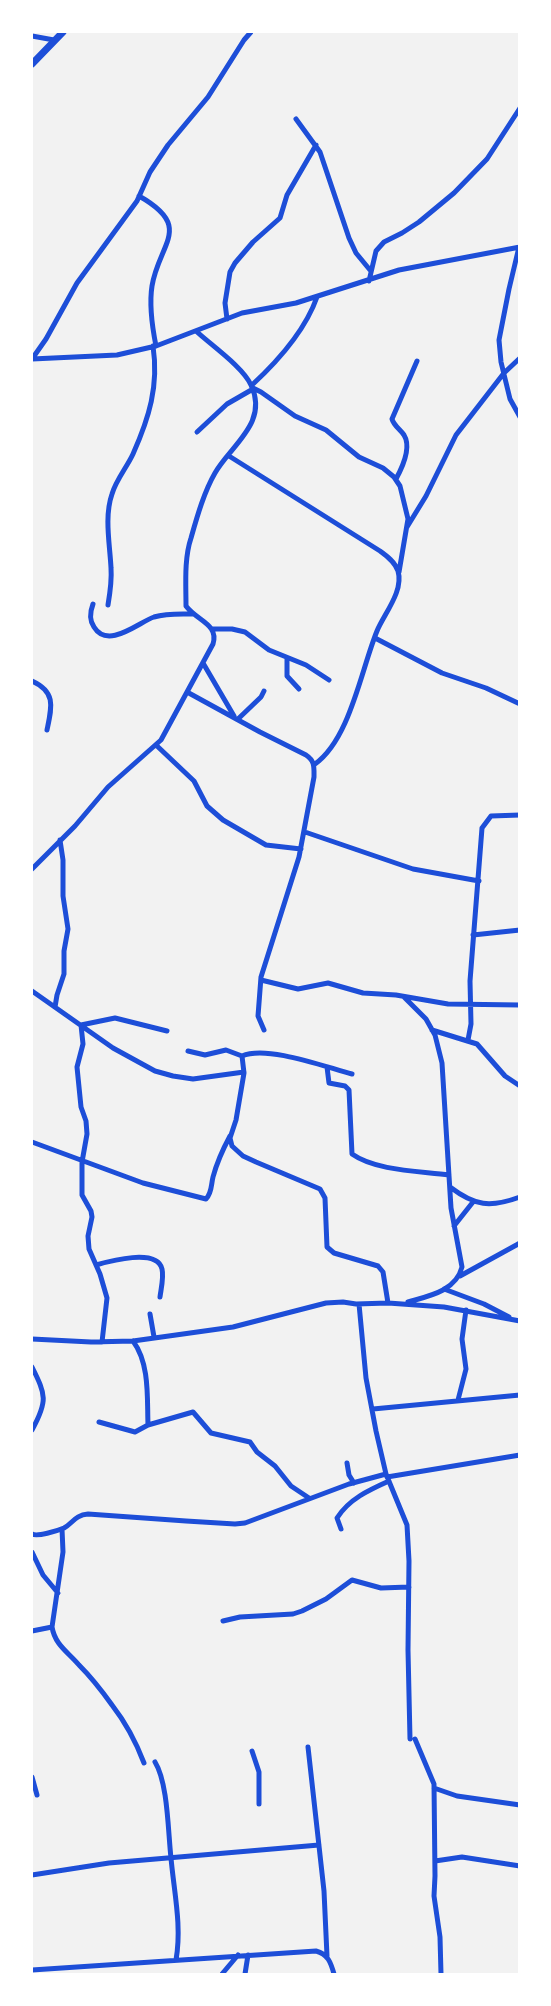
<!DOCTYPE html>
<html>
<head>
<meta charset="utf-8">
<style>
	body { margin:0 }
	#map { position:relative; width:551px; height:2006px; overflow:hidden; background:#f2f2f2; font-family:"Open Sans",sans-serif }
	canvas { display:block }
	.frame { position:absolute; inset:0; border:33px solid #fff; pointer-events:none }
</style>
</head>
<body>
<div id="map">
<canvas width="551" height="2006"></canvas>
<div class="frame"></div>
</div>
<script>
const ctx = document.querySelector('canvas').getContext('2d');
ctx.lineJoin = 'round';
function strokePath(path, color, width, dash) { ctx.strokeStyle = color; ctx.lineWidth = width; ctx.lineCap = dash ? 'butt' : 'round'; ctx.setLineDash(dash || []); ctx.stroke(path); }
const minor = new Path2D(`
	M32 36 54 40
	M296 119 320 152 349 238 356 253 370 270
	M139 196C194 227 159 243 152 286 149 305 152 326 156 346
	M519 247 509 289 499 340 501 362 510 399 520 417
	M369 281 376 251 384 242 402 233 419 222 454 193 487 159 520 108
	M227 319 225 303 230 272 235 263 253 242 280 218 287 195 316 145
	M32 359 117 355 156 346 242 313 296 303 399 270 520 247
	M32 359 46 339 77 283 137 201 150 172 168 145 208 97 244 40 251 32
	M252 385C278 361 305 331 317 297
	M253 388 261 392 295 416 326 430 359 457 383 468 394 477 400 486 408 519 399 572
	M197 432 227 404 253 389
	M229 456 380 551C387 556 395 562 398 571 404 591 384 614 377 631 361 670 350 739 315 764
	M396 479C402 468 412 448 404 435 400 429 394 426 392 419L417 361
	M407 527 426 496 456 435 504 373 520 358
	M93 604C90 612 89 620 94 627 108 650 139 622 154 617 167 613 180 614 193 614
	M108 605C110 593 112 581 111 568 110 545 104 517 112 494 116 480 127 467 133 454 149 418 159 386 153 346
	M213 629H232L245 632 269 650 306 665 329 680
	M375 638 442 673 486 688 520 704
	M287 659V676L299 689
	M203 663 234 716
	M32 681C56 692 52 706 47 730
	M187 692 260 732 306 755C315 761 314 767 314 777L299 857 261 977 258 1016 264 1030
	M238 719 261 697 264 691
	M156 745 194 781 207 806 223 820 266 845 301 849
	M305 832 413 869 479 881
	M32 869 75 826 108 787 161 740 213 644C219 624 197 621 186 606 186 584 184 559 191 538 197 517 204 492 215 473 231 445 269 423 251 385 243 367 211 345 196 331
	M473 935 520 930
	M261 980 298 989 328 983 363 993 396 995 448 1004 520 1005
	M32 991 113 1048 155 1071 173 1076 193 1079 244 1072
	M404 997 426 1019 435 1035 442 1063 451 1208 462 1267C456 1291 429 1296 408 1302
	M55 1007 57 995 64 974V951L68 929 63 896V860L60 840
	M432 1030 477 1044 505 1076 520 1086
	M468 1040 471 1024 470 981 482 828 491 816 520 815
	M188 1051 205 1055 226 1050 242 1056 244 1073 236 1120 230 1138 232 1146 243 1156 256 1162 320 1189 325 1198 327 1247 334 1253 378 1266 383 1272 388 1303
	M242 1056C267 1045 325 1067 352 1074
	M327 1067 329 1083 345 1086 349 1090 352 1154C376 1171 420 1171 449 1175
	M32 1142 143 1183 206 1199C212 1193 211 1185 213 1177 217 1162 223 1149 230 1136
	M450 1187C475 1206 490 1208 520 1197
	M454 1226 473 1202
	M96 1265C110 1261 157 1248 162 1269 164 1277 161 1289 160 1297
	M460 1276 520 1243
	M444 1289 484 1304 509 1317
	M359 1304 366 1378 376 1431 386 1474 407 1525 409 1561 408 1650 410 1739
	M150 1314 154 1337
	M32 1339 91 1342 133 1341 233 1327 326 1303 343 1302 356 1304 388 1303 444 1307 520 1321
	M133 1341C150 1364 147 1398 148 1425
	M102 1342 107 1298 100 1274 89 1249 88 1236 92 1217 91 1211 82 1195V1162L87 1134 86 1121 81 1107 77 1067 83 1044 81 1025 115 1018 167 1031
	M32 1367C46 1395 48 1401 32 1430
	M458 1400 466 1369 462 1339 466 1310
	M373 1409 520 1395
	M99 1422 135 1432 148 1425 193 1412 211 1433 250 1442 257 1452 275 1466 291 1486 309 1498
	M347 1463 349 1475 354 1483
	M387 1477 520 1455
	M62 1529 63 1552 52 1627C55 1645 68 1652 79 1665 91 1677 102 1691 112 1705 126 1723 136 1742 144 1763
	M341 1529 337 1518C349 1499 369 1490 389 1481
	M32 1534C37 1537 57 1531 64 1528 73 1523 75 1515 88 1514L186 1521 235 1524 245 1523 349 1484 386 1474
	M32 1552 43 1575 58 1593
	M223 1621 240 1617 293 1614 302 1611 326 1599 352 1580 381 1588 409 1587
	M32 1631 52 1627
	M415 1739 434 1784 435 1876 434 1896 440 1937 441 1974
	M308 1747 324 1891 327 1956
	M252 1751 259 1772V1804
	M155 1762C168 1783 168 1832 171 1858 174 1892 182 1926 176 1960
	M32 1777 37 1795
	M434 1788 457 1796 520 1805
	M435 1861 462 1857 520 1866
	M32 1875 109 1863 319 1845
	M32 1970 316 1951C328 1954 331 1963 334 1974
	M222 1974 238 1955
	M245 1974 248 1955`);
const secondary = new Path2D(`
	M32 64 63 32`);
strokePath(minor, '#1d4ed8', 5);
strokePath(secondary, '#1d4ed8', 7);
</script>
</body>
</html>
